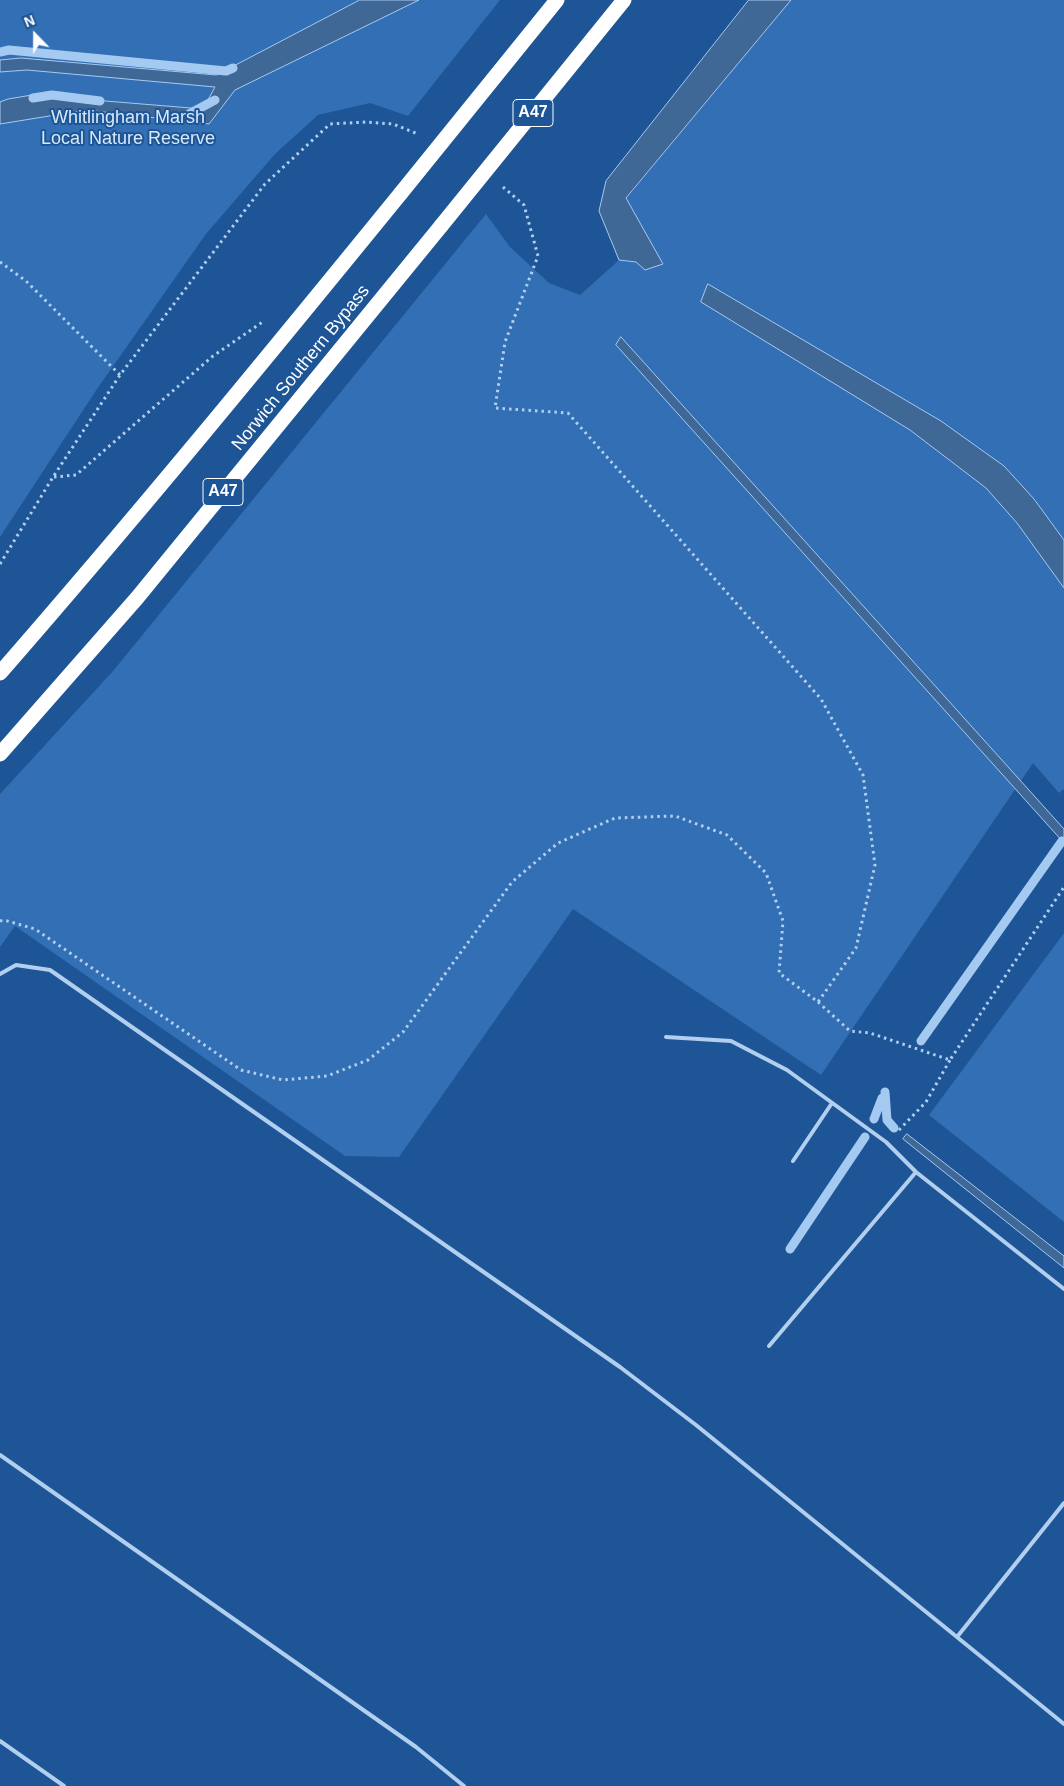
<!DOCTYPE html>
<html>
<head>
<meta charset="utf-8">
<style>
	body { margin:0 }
	#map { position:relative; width:1064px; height:1786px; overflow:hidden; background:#1d5596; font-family:Arial,sans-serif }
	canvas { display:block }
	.north { position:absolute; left:10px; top:10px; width:50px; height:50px; -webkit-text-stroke:4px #1d5596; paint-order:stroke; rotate:338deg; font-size:14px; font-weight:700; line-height:20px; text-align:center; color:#fff }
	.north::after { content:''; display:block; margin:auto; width:18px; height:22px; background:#fff; clip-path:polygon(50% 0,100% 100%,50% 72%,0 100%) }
</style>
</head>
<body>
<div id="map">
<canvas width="1064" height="1786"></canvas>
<div class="north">N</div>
</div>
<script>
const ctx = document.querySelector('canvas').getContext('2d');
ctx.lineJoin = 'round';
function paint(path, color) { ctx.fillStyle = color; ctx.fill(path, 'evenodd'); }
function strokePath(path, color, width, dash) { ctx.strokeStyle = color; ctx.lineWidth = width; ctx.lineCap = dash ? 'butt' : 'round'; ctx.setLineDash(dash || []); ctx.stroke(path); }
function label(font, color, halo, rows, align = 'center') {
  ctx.font = font + ' Arial,sans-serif'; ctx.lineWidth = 4; ctx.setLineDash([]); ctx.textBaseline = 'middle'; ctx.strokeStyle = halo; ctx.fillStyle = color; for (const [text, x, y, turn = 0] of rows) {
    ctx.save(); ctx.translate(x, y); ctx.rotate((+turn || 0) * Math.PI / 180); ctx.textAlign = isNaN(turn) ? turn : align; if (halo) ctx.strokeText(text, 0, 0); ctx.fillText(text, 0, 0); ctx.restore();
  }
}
const green = new Path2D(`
	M0 0H500L408 116 370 103 318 115 275 154 206 234 97 389 0 537Z
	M791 0H1064V540L1034 499 1004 466 910 430 986 488 1017 523 1064 588V789L1059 793 1033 763 821 1075 573 909 399 1157 345 1156 15 926 0 947V794L113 671 486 214 510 247 549 283 580 295 619 260 636 262 626 199Z
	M1064 933V1222L929 1115Z`);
const water = new Path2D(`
	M360 0H419L235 90 209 124 86 110 0 124V102L8 99 32 95 203 109 215 87 27 70 0 72V60L21 58 216 75Z
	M749 0H791L626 198 663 264 645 270 636 262 619 260 599 211 606 181Z
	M708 284 941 421 1004 466 1034 499 1064 540V588L1017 523 986 488 910 430 701 302Z
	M621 337 1064 829V843L616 345Z
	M907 1134 1064 1256V1268L903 1139Z`);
const stream = new Path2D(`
	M0 52 9 50 226 71 233 68
	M33 98 52 95 100 101
	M189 114 215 100
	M921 1041 1062 841
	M885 1092 887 1120 894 1128
	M874 1119 882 1098
	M790 1249 865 1137`);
const path = new Path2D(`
	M0 262 26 281 120 375
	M54 477 76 475 213 356 264 321
	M0 564 53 477 120 375 265 184 330 124 366 122 393 124 418 134
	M0 921 4 920 35 929 241 1070 283 1080 327 1076 368 1060 403 1032 512 882 558 843 615 818 675 816 727 835 766 873 783 921 779 973 818 1002 856 948 875 865 863 775 821 699 568 413 495 408 505 342 538 256 524 205 503 187
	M818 1002 850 1031 870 1033 950 1060 1064 887
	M899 1130 926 1102 950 1060`);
const lane = new Path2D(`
	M0 974 16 965 50 970 620 1367 696 1425 1064 1724
	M666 1037 731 1041 787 1070 886 1142 916 1172 1064 1289
	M793 1161 832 1103
	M769 1346 916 1172
	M0 1455 416 1747 464 1786
	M957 1637 1064 1503
	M0 1741 64 1786`);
const highway = new Path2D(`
	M0 673C137 516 269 355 401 193
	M0 754 137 598 441 226`);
const highwayBridge = new Path2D(`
	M401 193 557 0
	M441 226 624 0`);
const shields = [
	[533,113,40],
	[223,492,40]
];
const shieldNames = [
	["A47",533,113],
	["A47",223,492]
];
const parkNames = [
	["Whitlingham Marsh",128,118],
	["Local Nature Reserve",128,139]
];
const streetNames = [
	["Norwich Southern Bypass",301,368,-51]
];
paint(green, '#326fb4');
paint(water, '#406897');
strokePath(water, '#a5caf1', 1);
strokePath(stream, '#a5caf1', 9);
strokePath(path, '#b2cfef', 3, [2.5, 4]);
strokePath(lane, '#b2cfef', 4);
strokePath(highway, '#fff', 15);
strokePath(highwayBridge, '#fff', 15);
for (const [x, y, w] of shields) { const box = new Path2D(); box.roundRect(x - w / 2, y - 13.5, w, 27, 4); ctx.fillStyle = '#1d5596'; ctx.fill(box); strokePath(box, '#fff', 1); }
label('bold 16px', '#fff', null, shieldNames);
label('18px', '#d8e9fb', '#1d5596', parkNames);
label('18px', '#fff', '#1d5596', streetNames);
</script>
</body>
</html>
